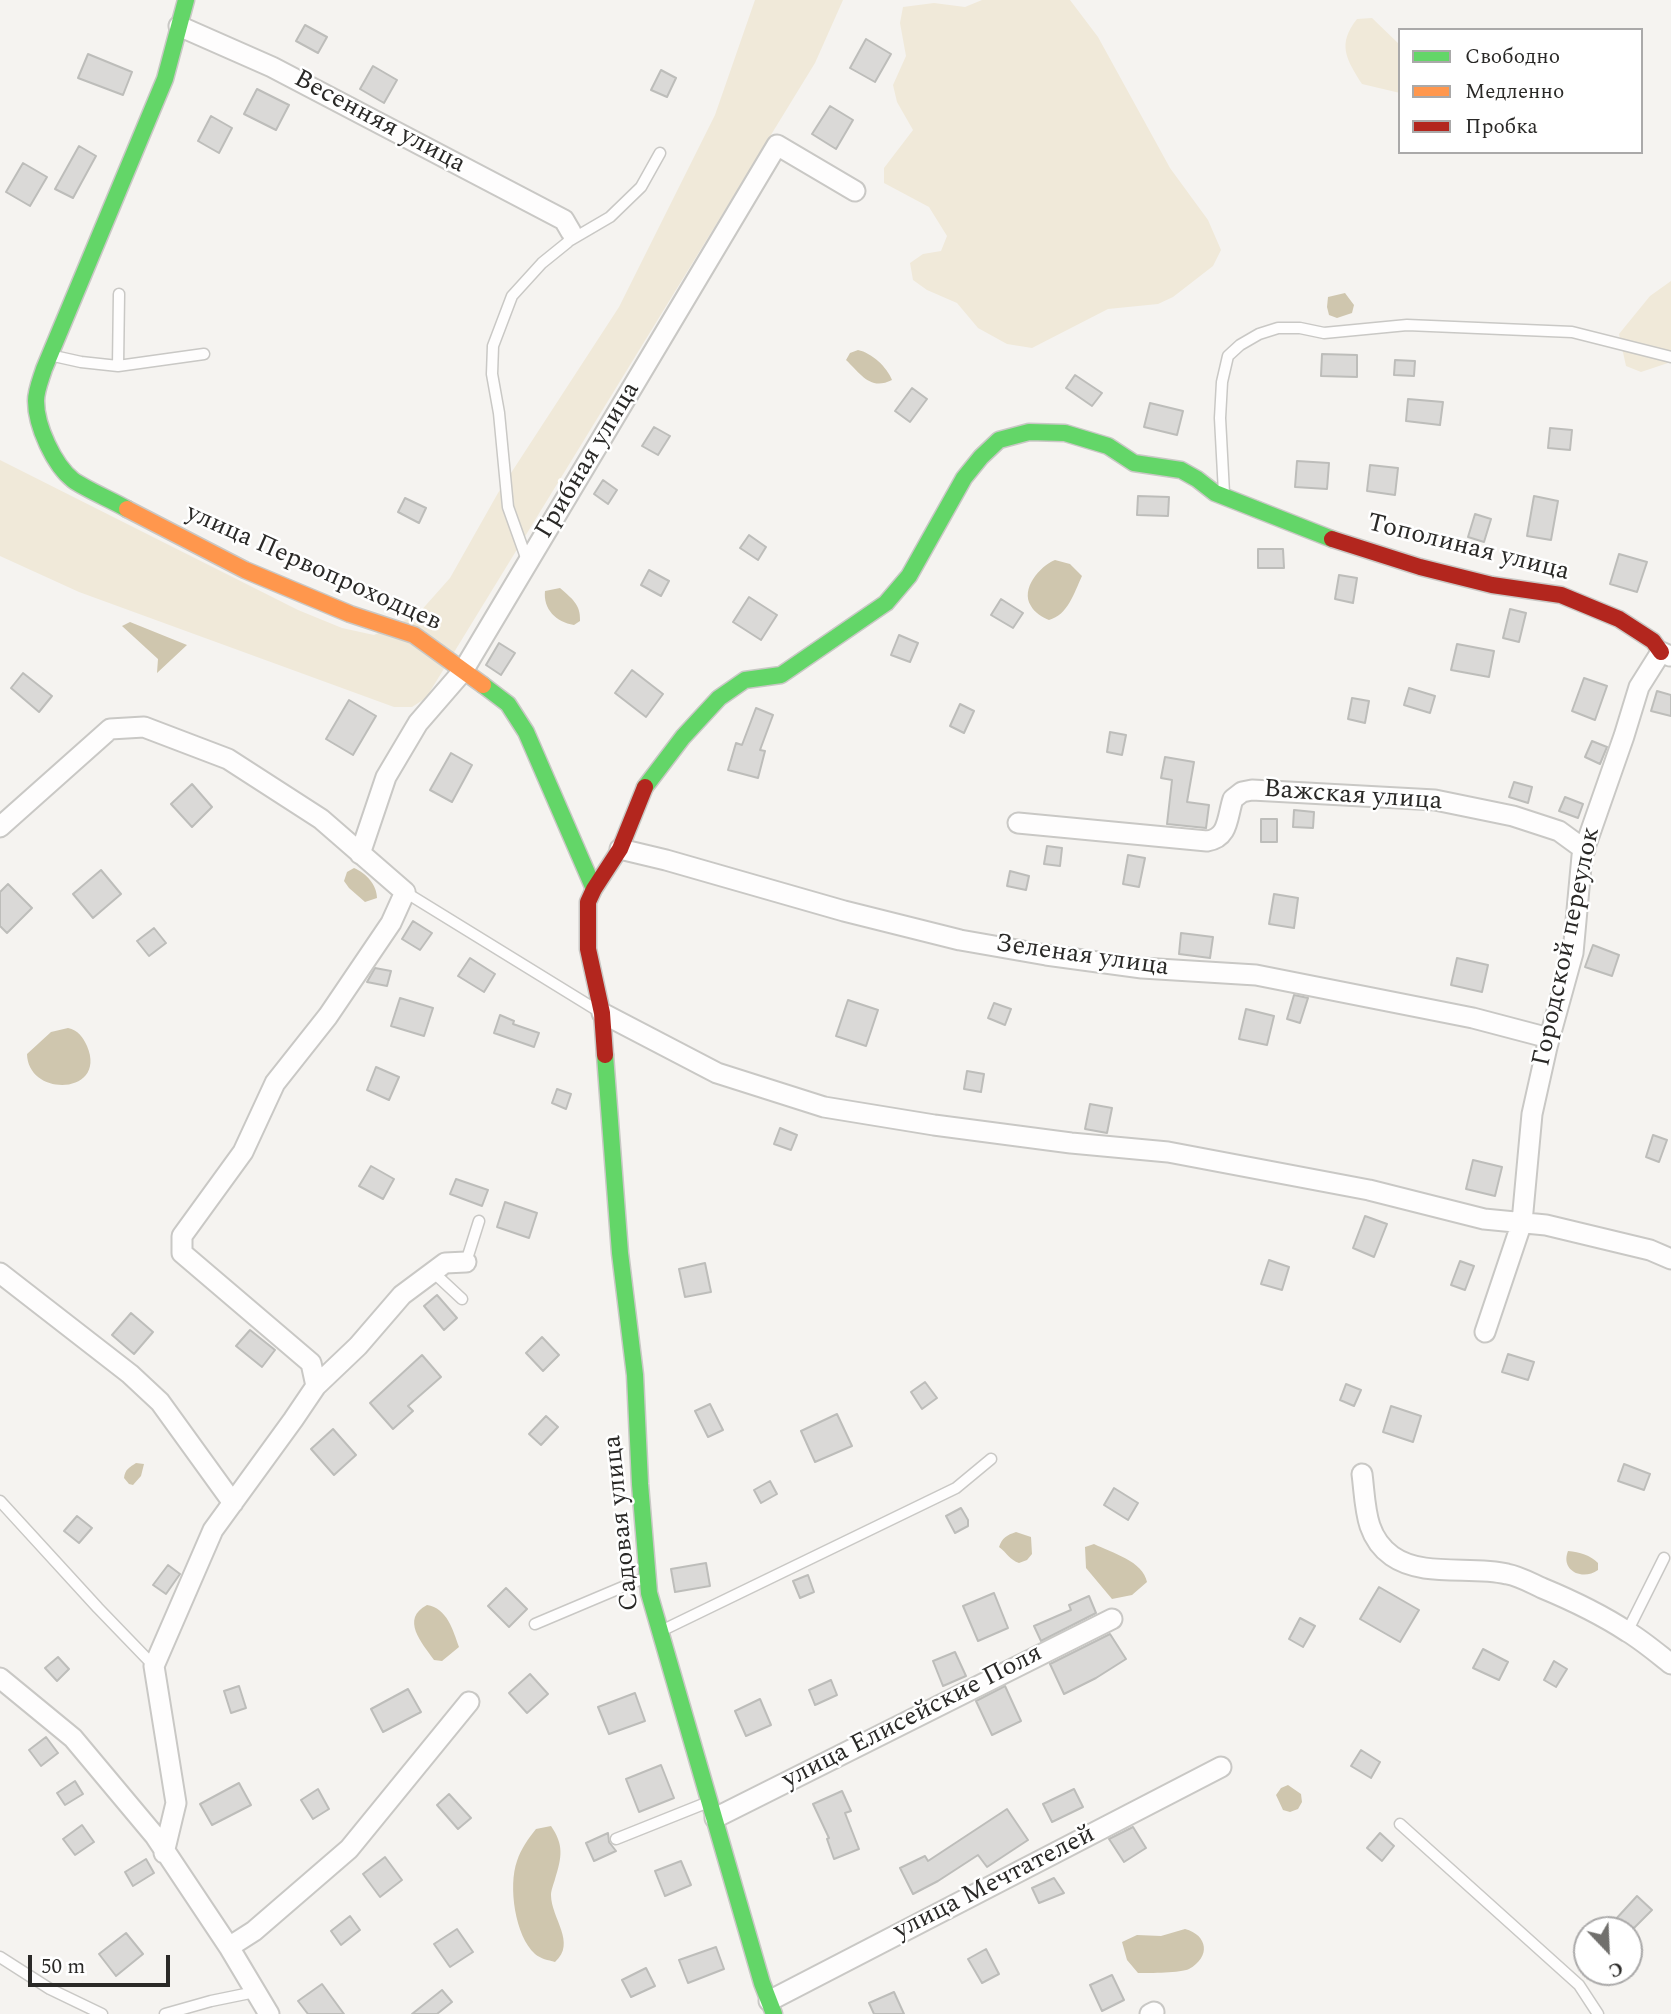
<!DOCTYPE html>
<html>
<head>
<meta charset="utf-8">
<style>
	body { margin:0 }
	#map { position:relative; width:1671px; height:2014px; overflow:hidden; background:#f5f3f0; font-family:Spectral,serif }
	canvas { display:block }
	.legend { position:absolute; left:1398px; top:28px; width:245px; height:126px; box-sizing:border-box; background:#fff; border:2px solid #aaa9a9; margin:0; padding:9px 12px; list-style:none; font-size:21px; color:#2a2927 }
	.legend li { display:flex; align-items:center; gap:14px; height:35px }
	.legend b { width:35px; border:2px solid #aaa9a9 }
	.north { position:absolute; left:1573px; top:1916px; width:70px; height:70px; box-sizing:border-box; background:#fff; border:2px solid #aaa9a9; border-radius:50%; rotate:157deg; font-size:19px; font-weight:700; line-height:28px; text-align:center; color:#2a2927 }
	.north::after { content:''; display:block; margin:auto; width:24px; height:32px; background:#71706d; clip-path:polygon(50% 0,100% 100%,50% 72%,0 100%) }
	.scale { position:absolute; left:28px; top:1955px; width:142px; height:32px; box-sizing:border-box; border:4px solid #2a2927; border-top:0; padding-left:9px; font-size:21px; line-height:24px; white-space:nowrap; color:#2a2927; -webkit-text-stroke:5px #fff; paint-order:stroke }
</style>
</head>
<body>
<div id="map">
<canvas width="1671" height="2014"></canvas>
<ul class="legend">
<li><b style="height:9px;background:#63d668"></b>Свободно</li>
<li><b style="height:9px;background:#ff974d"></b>Медленно</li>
<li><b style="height:9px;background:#b3261e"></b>Пробка</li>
</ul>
<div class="north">С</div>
<div class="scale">50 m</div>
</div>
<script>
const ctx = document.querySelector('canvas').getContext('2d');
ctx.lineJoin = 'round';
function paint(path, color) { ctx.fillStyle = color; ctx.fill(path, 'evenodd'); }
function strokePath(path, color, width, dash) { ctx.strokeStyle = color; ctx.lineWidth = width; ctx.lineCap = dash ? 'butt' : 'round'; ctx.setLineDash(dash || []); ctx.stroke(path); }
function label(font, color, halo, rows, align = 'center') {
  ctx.font = font + ' Spectral,serif'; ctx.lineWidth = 5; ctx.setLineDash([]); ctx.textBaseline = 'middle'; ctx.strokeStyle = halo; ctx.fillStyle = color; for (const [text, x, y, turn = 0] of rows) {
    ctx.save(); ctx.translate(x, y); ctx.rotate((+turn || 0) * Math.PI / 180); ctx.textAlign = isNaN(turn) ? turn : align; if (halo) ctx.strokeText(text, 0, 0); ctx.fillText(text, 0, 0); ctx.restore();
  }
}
const green = new Path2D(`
	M755 0H843L815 63 426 698 412 707H394L79 592 0 556V460L298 610 342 628 374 635 418 614 450 578 498 493 619 307 715 115Z
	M982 0H1070L1098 37 1170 168 1208 220 1221 250 1213 266 1173 297 1158 304 1108 309 1032 348 1007 344 978 328 957 303 927 290 913 280 910 263 923 254 941 251 947 236 929 207 884 183V168L913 130 897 102 893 85 906 56 900 23 903 7 934 3 965 7Z
	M1372 18 1400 45V93L1362 84C1346 59 1337 44 1357 19Z
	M1671 281V362L1641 372 1626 366 1619 334 1650 296Z`);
const water = new Path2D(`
	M1345 293 1354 305 1352 313 1337 318 1329 315 1327 307 1328 297Z
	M858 350C872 353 887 367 892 380 870 391 861 374 846 360L850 353Z
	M1055 560 1070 564 1082 576C1074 593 1068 615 1049 620 1043 618 1034 612 1031 606 1020 589 1040 566 1055 560Z
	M560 588C571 598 581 604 580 621L574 625C556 622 543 609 545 591Z
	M130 622 187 645 157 673 158 659 122 626Z
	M354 868C366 873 377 885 377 898L365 902 349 888 344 881 347 872Z
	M68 1028C78 1030 83 1037 87 1046 108 1095 28 1098 27 1054L51 1032Z
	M136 1463 144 1464 141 1476 133 1485 129 1484 124 1478C125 1469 130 1467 136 1463Z
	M1016 1532 1031 1537 1032 1554 1027 1560 1019 1563C1010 1560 1007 1553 999 1547 1002 1538 1007 1535 1016 1532Z
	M1094 1544C1112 1553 1143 1561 1147 1582L1132 1595 1112 1599 1086 1568 1085 1547Z
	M1568 1551C1580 1552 1590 1555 1598 1563V1570C1583 1581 1560 1571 1568 1551Z
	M427 1605C447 1608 453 1630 459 1647L442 1661 434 1660C422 1643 400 1619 427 1605Z
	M1288 1785 1301 1794 1302 1802 1298 1809 1290 1812 1283 1810 1276 1795 1281 1788Z
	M551 1826C564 1845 562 1857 555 1879 554 1883 551 1890 551 1895 551 1918 577 1943 555 1962 548 1960 541 1959 535 1954 515 1936 508 1886 517 1861 521 1849 528 1839 536 1829Z
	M1185 1929C1208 1935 1211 1957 1189 1969 1181 1973 1150 1973 1138 1973L1127 1960 1122 1942 1137 1935 1161 1936Z`);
const building = new Path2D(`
	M305 25 327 37 318 53 296 41Z
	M866 39 891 54 875 82 850 68Z
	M88 54 132 72 123 95 78 78Z
	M373 66 397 80 384 103 360 89Z
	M661 70 676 78 667 97 651 90Z
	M257 89 289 105 276 130 244 114Z
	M830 106 853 120 836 149 812 134Z
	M211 116 232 128 219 153 198 141Z
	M79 146 96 156 73 198 55 189Z
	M23 163 47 177 30 206 6 192Z
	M1322 354 1357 355V377L1321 376Z
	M1395 360 1415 361 1414 376 1394 375Z
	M1075 375 1102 393 1092 406 1066 388Z
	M912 388 927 399 910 422 895 411Z
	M1408 399 1443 402 1440 425 1406 421Z
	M1150 403 1183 411 1177 435 1144 427Z
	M654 427 670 436 658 455 642 446Z
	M1550 428 1572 430 1570 450 1548 448Z
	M1297 461 1329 463 1327 489 1295 487Z
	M1370 465 1398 468 1395 495 1367 491Z
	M603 480 617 490 608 504 594 494Z
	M1138 496 1169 497 1168 516 1137 515Z
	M1534 496 1558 501 1551 540 1527 536Z
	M405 498 426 508 419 523 398 512Z
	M1475 514 1491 519 1484 542 1468 537Z
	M749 535 766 547 758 560 740 548Z
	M1258 549H1283L1284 568H1258Z
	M1619 554 1647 562 1637 592 1610 584Z
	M649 570 669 581 661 596 641 585Z
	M1339 575 1357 578 1353 603 1335 599Z
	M749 597 777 615 761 640 733 622Z
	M1001 599 1023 613 1013 628 991 615Z
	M1510 609 1526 613 1519 642 1503 638Z
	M899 635 918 643 910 662 891 655Z
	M499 643 515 653 501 675 486 665Z
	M1457 644 1494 651 1489 677 1451 670Z
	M632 670 663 694 646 717 615 693Z
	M23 673 52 696 39 712 11 688Z
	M1584 678 1607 686 1595 720 1572 711Z
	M1409 688 1435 696 1430 713 1404 705Z
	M1657 691 1671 695V716L1651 711Z
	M1352 698 1369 701 1365 723 1348 719Z
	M349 700 376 716 353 755 326 739Z
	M960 704 974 711 964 733 950 726Z
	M756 708 773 715 760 750 765 751 758 778 728 770 736 743 742 745Z
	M1110 732 1126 735 1122 755 1107 752Z
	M1592 741 1607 747 1600 764 1585 757Z
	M451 753 472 765 452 802 430 790Z
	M1165 757 1194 762 1187 802 1209 805 1206 828 1167 824 1172 780 1161 778Z
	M1514 782 1532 787 1528 803 1509 797Z
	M192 784 212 807 192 827 171 804Z
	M1565 797 1583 804 1578 818 1559 811Z
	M1294 810 1314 812 1313 828 1293 827Z
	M1261 819H1277V842H1261Z
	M1047 846 1062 848 1060 866 1044 864Z
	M1128 855 1145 858 1139 887 1123 884Z
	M101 870 121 894 93 918 73 894Z
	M1010 871 1029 876 1026 890 1007 886Z
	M8 884 32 908 7 933 0 926V892Z
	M1274 894 1298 898 1294 928 1269 924Z
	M413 921 432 933 420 950 402 939Z
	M154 928 166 943 149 956 137 941Z
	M1181 933 1213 937 1210 958 1179 954Z
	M1593 945 1619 955 1612 976 1585 967Z
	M470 958 495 974 484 992 458 976Z
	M1457 958 1488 965 1482 992 1451 985Z
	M375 968 391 971 387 986 367 982Z
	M1294 995 1308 998 1300 1023 1287 1019Z
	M400 998 433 1008 424 1036 391 1026Z
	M848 1000 878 1010 866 1046 836 1036Z
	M994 1003 1011 1009 1005 1025 988 1018Z
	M1246 1009 1274 1016 1267 1045 1239 1039Z
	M500 1015 514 1021 513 1024 539 1033 534 1047 494 1033Z
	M376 1067 399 1077 389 1100 367 1090Z
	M967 1071 984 1074 981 1092 964 1089Z
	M557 1089 571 1094 566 1109 552 1103Z
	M1090 1104 1112 1108 1107 1133 1085 1129Z
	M780 1128 797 1135 791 1150 774 1144Z
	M1653 1135 1667 1140 1659 1162 1646 1157Z
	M1473 1160 1502 1167 1495 1196 1466 1189Z
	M371 1166 394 1179 383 1199 359 1186Z
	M456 1179 488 1190 482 1206 450 1194Z
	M505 1202 537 1213 529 1238 497 1227Z
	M1365 1216 1387 1224 1374 1257 1353 1248Z
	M1269 1260 1289 1267 1282 1290 1261 1284Z
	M1460 1261 1474 1266 1465 1290 1451 1285Z
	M705 1263 711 1292 685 1297 679 1269Z
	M437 1295 457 1318 444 1330 424 1306Z
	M131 1313 153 1332 134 1354 112 1335Z
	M250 1330 275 1350 262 1367 236 1346Z
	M542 1337 559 1355 543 1371 526 1353Z
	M1508 1354 1534 1362 1528 1380 1502 1372Z
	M422 1355 441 1377 408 1406 413 1411 393 1429 370 1403Z
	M925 1382 937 1398 922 1409 911 1392Z
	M1346 1384 1361 1390 1354 1406 1340 1400Z
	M710 1404 723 1430 708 1437 695 1411Z
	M1391 1406 1421 1416 1413 1442 1383 1432Z
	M837 1414 852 1446 815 1462 801 1431Z
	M546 1416 558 1427 541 1445 529 1434Z
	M333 1429 356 1455 334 1475 311 1449Z
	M1624 1464 1650 1474 1644 1490 1618 1481Z
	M770 1481 777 1494 761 1503 754 1490Z
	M1114 1488 1138 1503 1128 1520 1104 1505Z
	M961 1508 968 1520V1526L955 1533 946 1516Z
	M77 1516 92 1528 79 1543 64 1531Z
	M706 1563 710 1586 675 1592 671 1569Z
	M168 1565 180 1574 166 1594 153 1585Z
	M808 1575 814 1592 800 1598 793 1581Z
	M1379 1587 1419 1610 1400 1642 1360 1619Z
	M506 1588 527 1609 509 1627 488 1606Z
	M994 1593 1008 1628 978 1641 963 1606Z
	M1089 1596 1096 1613 1041 1641 1034 1626 1071 1610 1069 1605Z
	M1300 1618 1315 1626 1303 1647 1289 1639Z
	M1110 1634 1126 1659 1096 1678 1064 1694 1050 1664Z
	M1483 1649 1508 1662 1499 1680 1473 1668Z
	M955 1652 966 1676 943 1686 933 1661Z
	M58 1657 69 1669 57 1681 45 1668Z
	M1554 1661 1567 1669 1556 1687 1544 1680Z
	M530 1674 548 1694 527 1713 509 1693Z
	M831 1680 837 1695 815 1705 809 1690Z
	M239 1686 246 1708 231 1713 224 1691Z
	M1005 1686 1021 1721 992 1735 976 1701Z
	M408 1689 421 1712 383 1732 371 1709Z
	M635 1693 645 1721 609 1734 598 1707Z
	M760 1699 771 1725 746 1736 735 1711Z
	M46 1737 58 1753 41 1766 29 1750Z
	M1361 1750 1380 1762 1371 1778 1351 1766Z
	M661 1765 674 1798 639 1812 626 1779Z
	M75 1781 83 1794 65 1805 57 1793Z
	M239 1783 251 1805 212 1825 200 1804Z
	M318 1789 329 1809 313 1819 301 1800Z
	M1074 1789 1083 1807 1052 1822 1043 1804Z
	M842 1791 851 1811 845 1813 859 1849 834 1859 827 1839 829 1838 813 1804Z
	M449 1794 471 1818 458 1829 437 1805Z
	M1007 1809 1028 1840 987 1867 978 1855 938 1881 913 1894 900 1868 925 1856 928 1861Z
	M82 1825 94 1842 75 1855 63 1839Z
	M1133 1827 1146 1848 1124 1862 1109 1839Z
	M608 1833 609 1842 616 1851 594 1861 586 1843Z
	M1380 1833 1394 1846 1382 1861 1367 1848Z
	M385 1857 402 1880 380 1897 363 1874Z
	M146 1859 154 1873 133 1886 125 1872Z
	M681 1861 691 1885 665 1896 655 1871Z
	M1054 1878 1064 1893 1039 1903 1032 1888Z
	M1637 1896 1652 1910 1629 1933V1930H1625L1615 1920Z
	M350 1916 360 1930 341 1945 331 1931Z
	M457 1929 473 1952 450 1967 434 1944Z
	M126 1933 143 1954 116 1976 99 1954Z
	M716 1947 724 1969 688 1983 679 1960Z
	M986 1949 999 1974 982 1983 968 1959Z
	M646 1968 655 1986 631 1997 622 1980Z
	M1112 1975 1124 2000 1102 2011 1090 1985Z
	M322 1984 344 2014H308L298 2001Z
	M442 1990 452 2002 437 2014H412Z
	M894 1992 904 2014H874L869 2003Z`);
const lane = new Path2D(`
	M569 241 610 217 641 187 660 153
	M54 356 81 362 118 366 204 354
	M118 366 119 294
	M1224 493 1220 418 1222 382 1228 356 1240 345 1259 334 1278 328H1300L1324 333 1407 325 1572 332 1671 357
	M528 563 508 507 499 413 492 374 493 346 512 296 542 263 568 242 571 232
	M405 892 595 1009
	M466 1262 479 1221
	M433 1272 462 1299
	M0 1501 98 1608 154 1666
	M535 1624 644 1578
	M661 1631 956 1488 991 1459
	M1627 1632 1664 1558
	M1400 1824 1579 1985 1598 2014
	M616 1839 706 1803
	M0 1957 50 1989 102 2014
	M165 2014 211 2001 255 1992`);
const street = new Path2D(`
	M179 26 272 67 564 220 571 232
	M1018 823 1207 841C1229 838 1227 817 1233 799L1242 792 1252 790 1435 800 1513 816 1559 831 1585 850
	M0 827 110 729 144 727 228 759 321 819 405 892 391 923 328 1016 275 1083 243 1152 182 1236V1253L311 1363 316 1386
	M620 849 666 860 844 911 960 940 1046 955 1142 968 1256 975 1473 1018 1549 1038
	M360 854 386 777 418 723 463 671 777 145 855 191
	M602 1013 717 1073 824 1107 934 1125 1071 1143 1168 1152 1369 1190 1484 1219 1546 1225 1650 1250 1671 1259
	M0 1273 130 1374 160 1402 233 1503
	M1485 1332 1522 1222 1532 1114 1547 1047 1573 953 1582 856 1624 736 1639 687 1661 652 1670 656
	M1362 1474C1366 1505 1364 1536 1392 1556 1423 1578 1472 1565 1507 1574 1519 1576 1531 1583 1542 1588 1571 1600 1602 1615 1628 1632 1643 1641 1657 1653 1671 1664
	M0 1678 73 1738 155 1836 229 1947 269 2014
	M715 1818 1112 1619
	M164 1853 176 1803 154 1666 213 1530 293 1420 316 1386 358 1346 402 1295 445 1263 466 1262
	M229 1947 254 1931 349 1849 469 1702
	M769 2001 1221 1767
	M1150 2014 1154 2012`);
const fast = new Path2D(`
	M127 509C112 500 87 490 73 480 54 465 36 426 36 401 36 390 41 379 44 369L165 79 186 0
	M483 685 508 704 526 732 594 889
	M645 787 683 737 719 698 745 680 781 675 886 603 909 576 964 478 981 457 999 440 1029 432 1065 433 1108 446 1134 463 1181 470 1197 479 1215 493 1332 539
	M605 1055 620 1253 635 1375 640 1484 649 1593 762 1983 774 2014`);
const slow = new Path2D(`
	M127 509 245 570 350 614 414 635 483 685`);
const jam = new Path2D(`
	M1332 539 1420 567 1492 585 1561 595 1619 619 1653 641 1661 652
	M605 1055 602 1013 588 949V902L594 889 620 849 645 787`);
const streetNames = [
	["Весенняя улица",379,123,28],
	["Грибная улица",589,461,-59],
	["Тополиная улица",1468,549,14],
	["улица Первопроходцев",313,569,24],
	["Важская улица",1353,797,4],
	["Городской переулок",1568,947,-78],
	["Зеленая улица",1082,957,8],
	["Садовая улица",623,1523,-96],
	["улица Елисейские Поля",913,1718,-27],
	["улица Мечтателей",995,1884,-27]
];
paint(green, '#f0e9d9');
paint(water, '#cfc6ae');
paint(building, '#dad9d7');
strokePath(building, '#bdbdba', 2);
strokePath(lane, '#c9c8c5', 13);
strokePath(street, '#c9c8c5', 23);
strokePath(fast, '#c9c8c5', 19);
strokePath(slow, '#c9c8c5', 19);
strokePath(jam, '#c9c8c5', 19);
strokePath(lane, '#fefdfd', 10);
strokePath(street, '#fefdfd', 19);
strokePath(fast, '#63d668', 16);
strokePath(slow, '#ff974d', 16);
strokePath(jam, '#b3261e', 16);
label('26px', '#2a2927', '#fff', streetNames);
</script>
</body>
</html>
